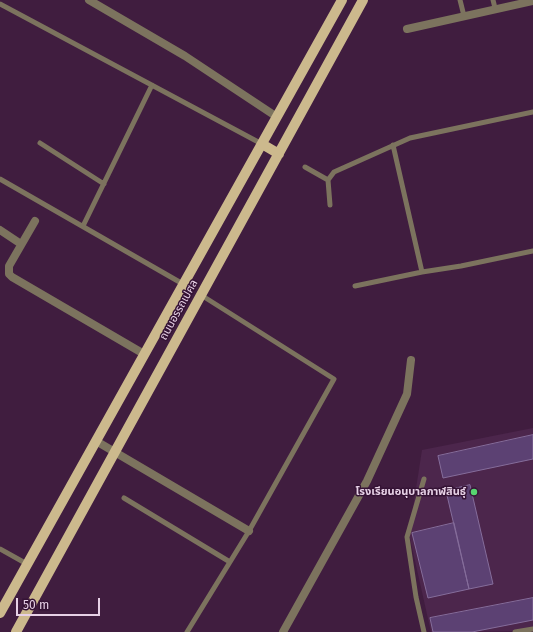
<!DOCTYPE html>
<html>
<head>
<meta charset="utf-8">
<style>
	body { margin:0 }
	#map { position:relative; width:533px; height:632px; overflow:hidden; background:#401d3f; font-family:"Fira Sans",sans-serif }
	canvas { display:block }
	.scale { position:absolute; left:16px; top:598px; width:84px; height:18px; box-sizing:border-box; border:2px solid #e7d1e6; border-top:0; padding-left:5px; font-size:12px; line-height:14px; white-space:nowrap; color:#e7d1e6; -webkit-text-stroke:3px #351335; paint-order:stroke }
</style>
</head>
<body>
<div id="map">
<canvas width="533" height="632"></canvas>
<div class="scale">50 m</div>
</div>
<script>
const ctx = document.querySelector('canvas').getContext('2d');
ctx.lineJoin = 'round';
function paint(path, color) { ctx.fillStyle = color; ctx.fill(path, 'evenodd'); }
function strokePath(path, color, width, dash) { ctx.strokeStyle = color; ctx.lineWidth = width; ctx.lineCap = dash ? 'butt' : 'round'; ctx.setLineDash(dash || []); ctx.stroke(path); }
function label(font, color, halo, rows, align = 'center') {
  ctx.font = font + ' "Fira Sans","Noto Sans Thai",sans-serif'; ctx.lineWidth = 3; ctx.setLineDash([]); ctx.textBaseline = 'middle'; ctx.strokeStyle = halo; ctx.fillStyle = color; for (const [text, x, y, turn = 0] of rows) {
    ctx.save(); ctx.translate(x, y); ctx.rotate((+turn || 0) * Math.PI / 180); ctx.textAlign = isNaN(turn) ? turn : align; if (halo) ctx.strokeText(text, 0, 0); ctx.fillText(text, 0, 0); ctx.restore();
  }
}
const built = new Path2D(`
	M533 428V631L431 632 409 534 422 450Z`);
const building = new Path2D(`
	M533 435V459L443 478 438 456Z
	M470 485 493 584 469 589 446 491Z
	M454 523 469 589 428 598 412 533Z
	M533 598V620L472 632H433L430 618Z`);
const lane = new Path2D(`
	M460 0 464 16
	M493 0 495 8
	M0 4 262 144
	M40 143 104 184
	M393 145 422 272
	M305 167 328 180
	M0 179 183 284
	M330 205 328 180 334 172 410 138 533 112
	M83 226 152 85
	M355 286 422 272 461 266 533 251
	M424 479 407 537 416 597 424 632
	M124 498 230 562
	M0 549 27 564
	M187 632 249 531 334 379 201 295
	M515 632 533 629`);
const street = new Path2D(`
	M89 0 185 56 277 117
	M407 29 533 1
	M35 221 9 266V274L12 277 144 354
	M0 230 21 244
	M96 441 249 531
	M283 632 367 481 407 394 411 360`);
const primary = new Path2D(`
	M262 144 279 154
	M0 613 342 0
	M16 632 363 0`);
const markers = [
	[474,492,4,"#57d570"]
];
const streetNames = [
	["ถนนอรรถเปศล",179,310,-61]
];
const poiNames = [
	["โรงเรียนอนุบาลกาฬสินธุ์",466,492]
];
paint(built, '#4c264c');
paint(building, '#5c4173');
strokePath(building, '#856d9b', 1);
strokePath(lane, '#7c735e', 5);
strokePath(street, '#7c735e', 8);
strokePath(primary, '#ccb98d', 10);
for (const [x, y, r, color] of markers) { const dot = new Path2D(); dot.arc(x, y, r, 0, 2 * Math.PI); ctx.fillStyle = color; ctx.fill(dot); strokePath(dot, '#351335', 1.5); }
label('11px', '#e7d1e6', '#351335', streetNames);
label('bold 11px', '#e7d1e6', '#351335', poiNames, 'right');
</script>
</body>
</html>
